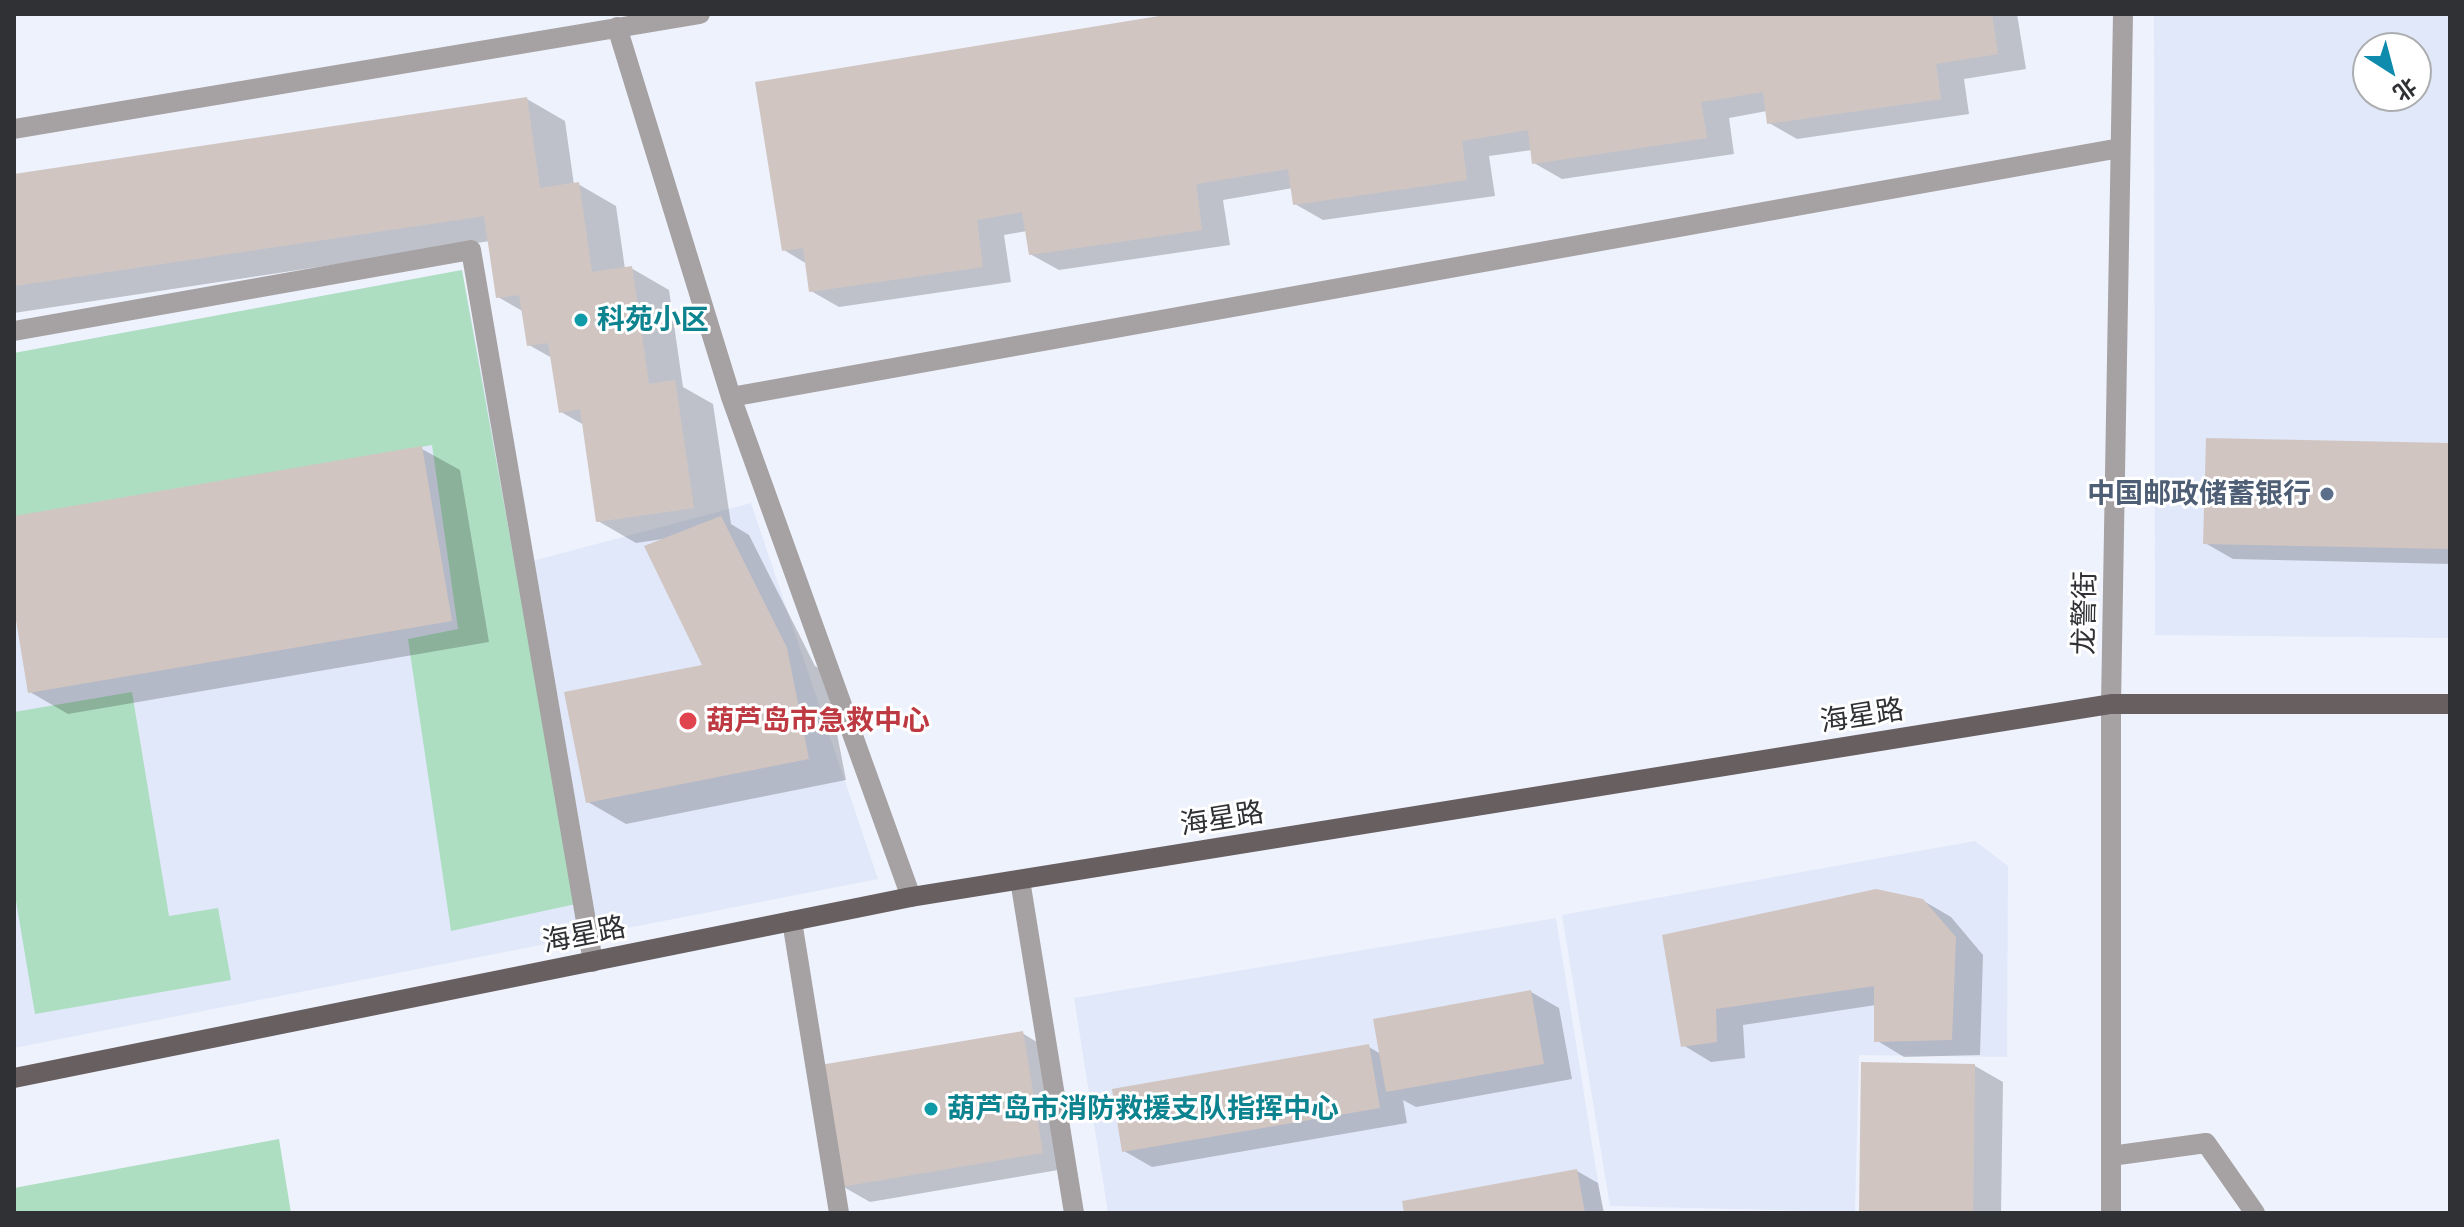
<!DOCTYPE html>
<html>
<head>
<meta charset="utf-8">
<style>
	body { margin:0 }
	#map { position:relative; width:2464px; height:1227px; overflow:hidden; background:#eef2fc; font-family:"Public Sans","Noto Sans SC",sans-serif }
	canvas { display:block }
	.frame { position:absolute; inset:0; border:16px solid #303135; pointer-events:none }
	.north { position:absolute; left:2352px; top:32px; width:80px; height:80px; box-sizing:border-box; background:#fff; border:2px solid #acadae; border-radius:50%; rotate:144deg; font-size:22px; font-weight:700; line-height:32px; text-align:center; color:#303135 }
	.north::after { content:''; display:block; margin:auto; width:28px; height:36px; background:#0f8cad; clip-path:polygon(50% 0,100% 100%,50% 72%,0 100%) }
</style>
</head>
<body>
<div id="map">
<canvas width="2464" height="1227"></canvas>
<div class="frame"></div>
<div class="north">北</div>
</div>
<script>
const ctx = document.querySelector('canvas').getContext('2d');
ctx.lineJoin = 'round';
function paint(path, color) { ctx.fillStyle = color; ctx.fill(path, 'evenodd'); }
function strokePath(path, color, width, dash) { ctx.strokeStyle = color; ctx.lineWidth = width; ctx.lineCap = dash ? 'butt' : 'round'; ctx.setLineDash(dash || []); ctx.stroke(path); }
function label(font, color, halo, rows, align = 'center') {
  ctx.font = font + ' "Public Sans","Noto Sans SC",sans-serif'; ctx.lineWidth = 6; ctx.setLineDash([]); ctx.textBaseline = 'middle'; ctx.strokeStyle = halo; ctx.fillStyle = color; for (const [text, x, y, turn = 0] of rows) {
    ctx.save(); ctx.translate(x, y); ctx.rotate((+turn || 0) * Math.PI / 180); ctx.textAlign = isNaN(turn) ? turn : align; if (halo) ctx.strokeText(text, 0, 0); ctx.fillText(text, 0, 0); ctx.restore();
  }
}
const built = new Path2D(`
	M2154 14H2450V638L2155 635ZM2368 48H2416V96H2368Z
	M462 270 576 868 525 563 751 503 878 879 14 1048V353Z
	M1975 841 2008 866 2007 1057 1859 1055 1855 1212 1610 1206 1562 915Z
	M1556 918 1603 1213H1108L1074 998Z`);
const green = new Path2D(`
	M462 270 576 904 451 931 408 639 458 629 432 445 14 520V353Z
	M132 692 169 916 218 908 231 980 35 1014 14 889V712Z
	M279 1139 291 1213H16L14 1188Z`);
const shadow = new Path2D(`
	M1184 14H2017L2026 69 1964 79 1969 114 1797 139 1769 123 1767 111 1729 118 1734 154 1562 179 1534 163 1532 150 1489 156 1495 196 1323 220 1295 204 1293 188 1223 200 1230 245 1059 270 1030 254 1027 231 1004 235 1011 282 839 307 811 291 807 264 784 250Z
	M527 99 565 121 574 185 578 184 616 206 625 269 631 268 669 290 683 387 713 404 731 524 749 535 815 666 825 672 846 780 626 824 588 802 705 666 663 539 636 543 598 521 584 425 561 412 552 358 529 345 524 312 498 297 490 241 14 313V176Z
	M2450 445V564L2233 559 2205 543Z
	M422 449 460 470 489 642 68 714 30 692 14 596V518Z
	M1922 900 1951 917 1983 955 1980 1055 1904 1057 1876 1040V1005L1743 1025 1745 1058 1711 1062 1683 1045 1664 936Z
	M1531 992 1559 1008 1572 1079 1416 1107 1403 1100 1407 1123 1152 1167 1124 1151 1369 1047 1381 1054Z
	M1022 1033 1050 1050 1070 1168 870 1202 842 1186Z
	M1975 1066 2003 1082 2001 1213H1861Z
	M1577 1171 1598 1183 1604 1213H1406Z`);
const building = new Path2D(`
	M1171 14H1992L1998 54 1936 64 1941 99 1767 124 1763 92 1701 102 1707 138 1532 164 1528 130 1462 141 1467 180 1293 205 1288 169 1196 184 1202 230 1029 255 1022 212 977 220 983 267 809 292 803 248 782 251 755 82Z
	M527 97 540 188 579 182 592 272 632 266 649 384 675 380 694 508 596 522 580 409 559 413 548 343 527 346 519 295 496 298 484 216 14 286V174Z
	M2206 438 2450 443V549L2203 544Z
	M422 446 452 621 28 693 14 608V516Z
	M721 516 787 648 809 759 586 803 564 692 702 665 644 546Z
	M1876 889 1923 899 1956 937 1952 1040 1874 1042V986L1716 1009 1717 1042 1681 1047 1662 935Z
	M1531 990 1544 1064 1386 1092 1373 1019Z
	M1023 1031 1043 1153 840 1187 820 1065Z
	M1369 1044 1380 1108 1122 1152 1112 1089Z
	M1861 1062 1975 1064 1973 1213H1859Z
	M1577 1169 1585 1213H1404L1402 1201Z`);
const minor = new Path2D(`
	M617 27 731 397 911 897
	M14 129 700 14
	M14 331 471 250 593 962
	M731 397 2120 148
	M1020 880 1074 1213
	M792 921 839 1213
	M2111 1156 2206 1143 2255 1213
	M2111 1213V704L2123 14`);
const major = new Path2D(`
	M14 1078 911 897 2111 704H2450`);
const markers = [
	[581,320,8,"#0f9aa8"],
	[2327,494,8,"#5c6f8a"],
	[688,721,10,"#e0444e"],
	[931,1109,8,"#0f9aa8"]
];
const cultureNames = [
	["科苑小区",597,320],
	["葫芦岛市消防救援支队指挥中心",947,1109]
];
const serviceNames = [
	["中国邮政储蓄银行",2311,494]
];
const streetNames = [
	["龙警街",2085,613,-89],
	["海星路",1862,716,-9],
	["海星路",1222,819,-9],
	["海星路",584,935,-11]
];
const healthNames = [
	["葫芦岛市急救中心",706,721]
];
paint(built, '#e1e8f9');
paint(green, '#aedec2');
paint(shadow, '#0003');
paint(building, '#d1c5c2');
strokePath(minor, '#a6a1a2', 20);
strokePath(major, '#685f61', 20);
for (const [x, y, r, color] of markers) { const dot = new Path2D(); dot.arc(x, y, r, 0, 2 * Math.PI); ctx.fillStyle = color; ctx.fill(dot); strokePath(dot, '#fff', 3); }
label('bold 28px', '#0d838f', '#fff', cultureNames, 'left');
label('bold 28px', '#4e5e75', '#fff', serviceNames, 'right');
label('28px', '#303135', '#fff', streetNames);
label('bold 28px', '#be3a42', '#fff', healthNames, 'left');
</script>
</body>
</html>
